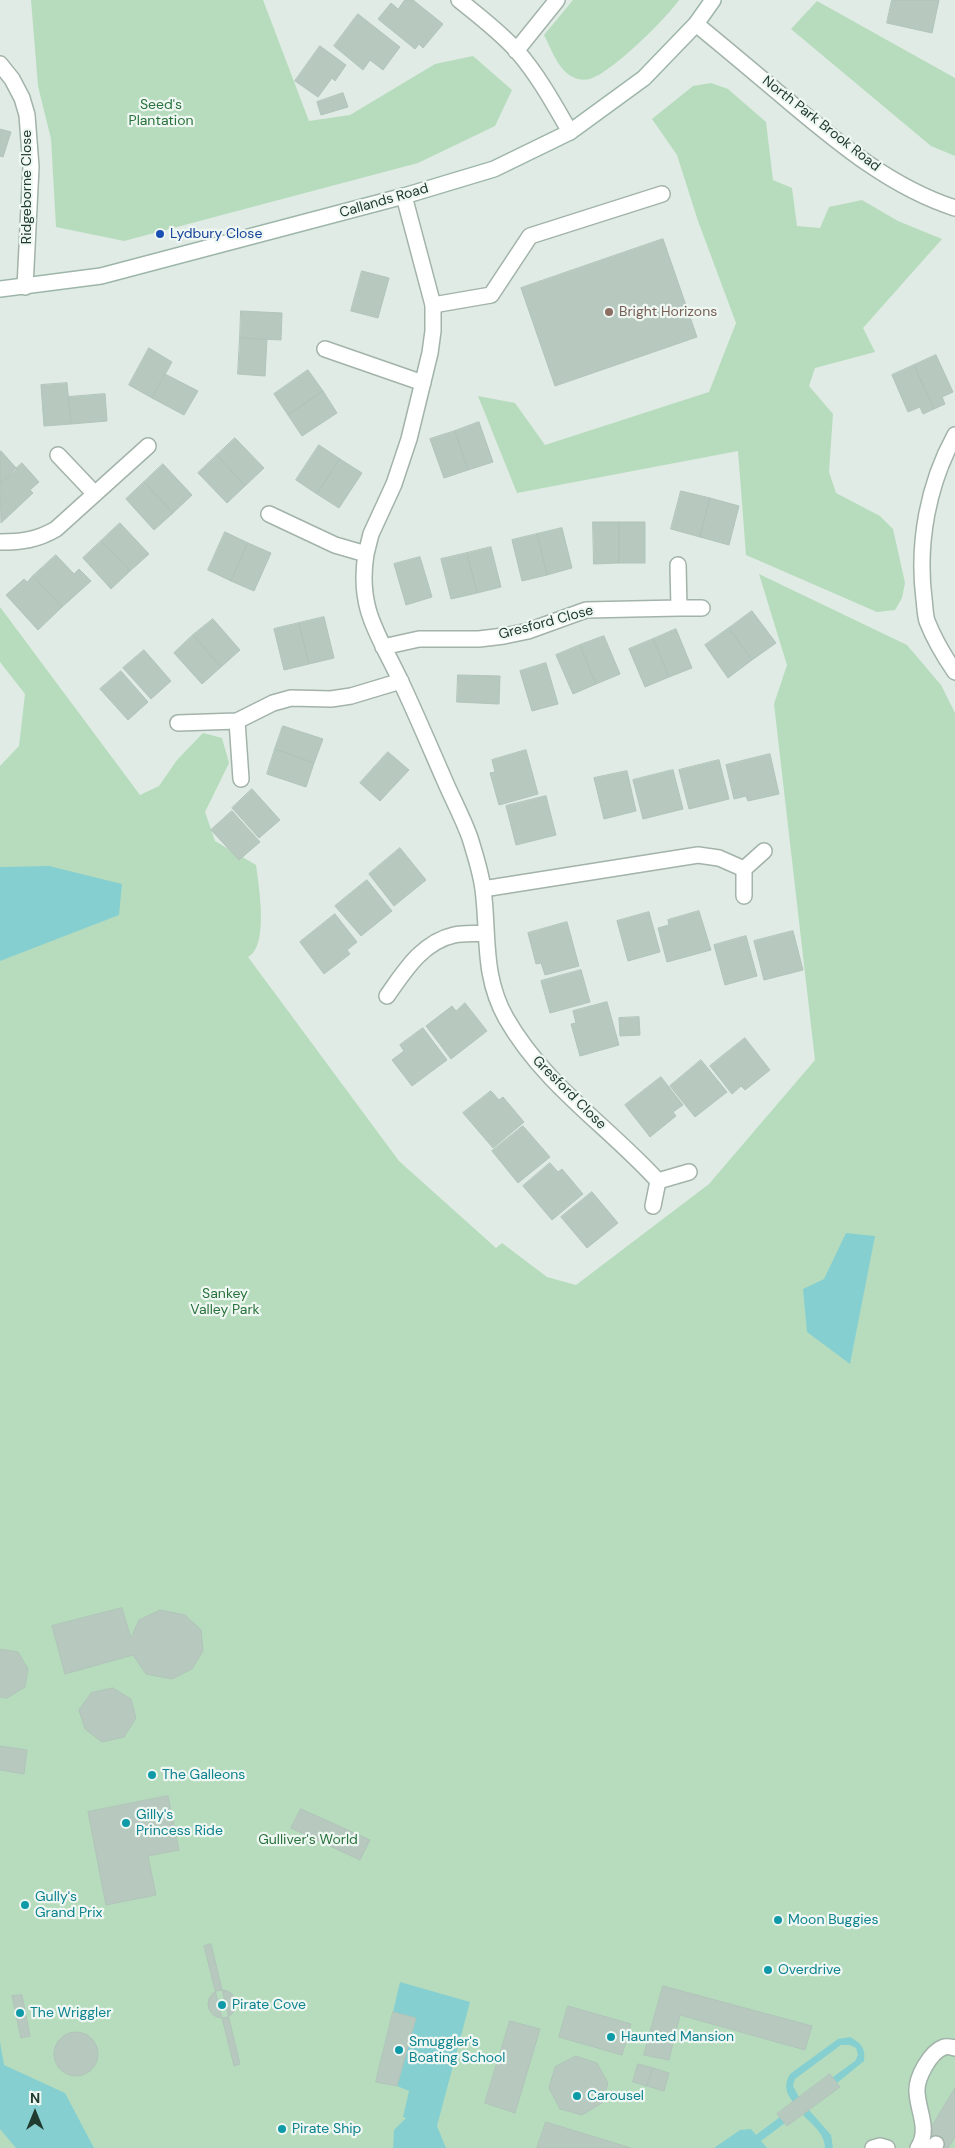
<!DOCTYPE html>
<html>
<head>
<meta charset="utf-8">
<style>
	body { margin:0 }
	#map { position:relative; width:955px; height:2148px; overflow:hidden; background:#dfebe4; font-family:"DM Sans",sans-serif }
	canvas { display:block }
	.north { position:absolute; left:10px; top:2088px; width:50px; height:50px; -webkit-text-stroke:4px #eff7f2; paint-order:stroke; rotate:0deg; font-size:14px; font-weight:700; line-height:20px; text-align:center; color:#203b30 }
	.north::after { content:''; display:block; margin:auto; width:18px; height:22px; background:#203b30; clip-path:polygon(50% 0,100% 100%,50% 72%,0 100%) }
</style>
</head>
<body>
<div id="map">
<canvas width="955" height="2148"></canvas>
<div class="north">N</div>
</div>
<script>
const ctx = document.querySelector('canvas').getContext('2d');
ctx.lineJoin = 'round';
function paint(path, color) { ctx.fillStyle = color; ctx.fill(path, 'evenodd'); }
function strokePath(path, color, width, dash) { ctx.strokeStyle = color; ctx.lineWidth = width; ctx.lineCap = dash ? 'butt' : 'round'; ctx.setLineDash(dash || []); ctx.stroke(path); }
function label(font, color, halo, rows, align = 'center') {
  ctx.font = font + ' "DM Sans",sans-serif'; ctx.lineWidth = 4.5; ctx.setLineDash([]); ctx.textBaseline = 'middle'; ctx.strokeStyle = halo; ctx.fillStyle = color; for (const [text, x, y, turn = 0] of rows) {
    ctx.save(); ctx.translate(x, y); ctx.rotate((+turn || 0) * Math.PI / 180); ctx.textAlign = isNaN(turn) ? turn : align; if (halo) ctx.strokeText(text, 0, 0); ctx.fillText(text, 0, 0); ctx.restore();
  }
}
const green = new Path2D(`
	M31 0H263L309 121 350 115 435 64 473 56 512 90 495 126 418 163 124 241 56 227 51 139 38 86Z
	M573 0H679C666 19 611 73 590 79 585 80 579 80 575 78 558 71 552 50 544 35Z
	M817 1 955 78V156L931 146 791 29Z
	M711 83 728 89 766 122 773 180 792 188 797 226 820 228 829 207 862 200 898 221 942 239 863 328 875 352 815 368 809 386 833 414 829 472 836 493 880 516 893 529 905 583 902 598 895 610 877 612 746 555 738 451 517 493 478 396 515 403 545 445 709 392 736 323 698 221 677 155 652 119 693 86Z
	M759 574 907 645 941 685 955 713V2148H0V766L19 746 25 694 0 662V607L140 795 159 786 177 760 203 733 222 738 229 763 205 812 215 841 256 865C259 887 269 946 248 957L399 1161 496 1248 502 1243 547 1277 576 1285 709 1184 815 1060 774 704 787 665Z`);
const water = new Path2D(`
	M49 866 122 884 119 915 0 961V867Z
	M846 1233 875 1236 850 1364 807 1332 803 1289 824 1279Z
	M400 1982 470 2002 437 2126 446 2148H393L394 2130 406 2118 403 2117 409 2091 397 2086 416 2018 393 2012Z
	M850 2037C861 2043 866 2048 864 2061L837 2083 833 2077 855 2061 858 2055 856 2048 850 2045H841L795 2079 793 2086 799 2097 793 2102C785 2092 784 2084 790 2074L838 2039Z
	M0 2042 4 2065 65 2093 94 2148H16L0 2129Z
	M809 2110 831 2135 833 2148H825C825 2134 812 2124 803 2115Z
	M780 2117 785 2123 761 2141 767 2148H714L740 2130 751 2129 756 2135Z`);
const building = new Path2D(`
	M405 0H413L443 24 423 48 419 44 415 49 378 19 391 3 398 9Z
	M892 0H939L932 33 887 23Z
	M358 14 400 47 383 70 370 60 363 70 334 46Z
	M320 46 346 65 335 81 332 78 318 97 295 81Z
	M343 93 348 107 321 115 317 102Z
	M0 129 11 132 3 157 0 156Z
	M663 239 697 337 555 386 521 288Z
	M362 271 389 278 378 318 351 311Z
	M241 311 282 313 281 340 240 338Z
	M240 338 267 339 265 376 238 374Z
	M149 348 172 362 152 398 129 385Z
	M936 355 953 392 942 397 945 404 934 409 914 365Z
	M914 365 934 409 923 414 920 407 908 412 892 375Z
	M308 370 323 391 288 415 274 394Z
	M165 374 198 391 184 415 152 398Z
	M67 383 71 424 44 426 41 385Z
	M323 391 337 413 302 436 288 415Z
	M105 394 107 421 71 424 68 397Z
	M479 422 493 462 468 470 455 431Z
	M455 431 468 470 444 478 430 439Z
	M235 438 264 468 245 486 217 455Z
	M319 445 340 459 317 494 296 480Z
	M1 451 17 469 0 484V452Z
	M217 455 245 486 227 503 198 473Z
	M340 459 362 473 339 508 317 494Z
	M22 463 39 482 30 490 33 493 1 523 0 484Z
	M163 464 192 495 173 513 144 482Z
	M144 482 173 513 154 530 126 499Z
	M681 491 710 498 700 537 671 529Z
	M710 498 739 506 729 545 700 537Z
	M593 522H619V563L594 564Z
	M619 522H645V563H619Z
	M120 523 149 554 130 571 101 541Z
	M562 528 572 568 547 575 537 534Z
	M225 532 248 543 231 581 208 570Z
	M537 534 547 575 522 581 512 540Z
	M101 541 130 571 111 589 83 558Z
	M248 543 271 553 254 591 231 581Z
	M491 547 501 587 477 593 467 553Z
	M467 553 477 593 451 599 441 559Z
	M56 555 74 574 79 569 91 581 62 607 33 576Z
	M420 557 432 597 406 605 394 564Z
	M33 576 62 607 38 630 6 595 24 579 27 582Z
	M752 611 776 643 752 660 729 628Z
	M324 617 334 658 309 664 299 623Z
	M213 619 240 650 221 667 193 635Z
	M299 623 309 664 284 670 274 629Z
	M729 628 752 660 728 678 705 645Z
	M676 629 692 668 669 677 653 639Z
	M193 635 221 667 202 684 174 653Z
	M604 636 620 674 596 684 580 645Z
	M653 639 669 677 645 687 629 649Z
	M580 645 596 684 573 694 556 655Z
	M144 650 171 681 151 699 123 668Z
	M546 663 558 704 532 711 520 671Z
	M121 671 148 702 128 720 100 689Z
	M458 675 500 676 499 704 457 702Z
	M283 726 323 739 314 763 275 749Z
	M275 749 314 763 306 787 267 774Z
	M526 750 538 794 499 805 490 773 495 772 492 760Z
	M388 752 409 770 380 801 360 783Z
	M770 754 779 794 748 801 746 796 734 799 726 765Z
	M719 760 729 799 689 809 679 770Z
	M673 770 683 809 643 819 633 780Z
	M627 771 636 811 604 819 594 778Z
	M252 789 280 820 259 838 232 808Z
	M546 796 556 835 516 845 506 806Z
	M232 811 260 842 239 860 211 830Z
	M400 848 426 880 394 906 369 874Z
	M367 880 392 911 361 936 335 906Z
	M699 911 711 950 667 962 658 928 669 925 668 920Z
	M649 912 660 952 628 961 617 921Z
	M335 914 357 942 347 950 350 954 324 974 300 942Z
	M567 922 579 966 545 975 541 963 536 964 528 933Z
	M793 931 803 970 764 980 754 941Z
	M746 936 757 976 725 985 714 945Z
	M581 970 590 1002 550 1013 541 981Z
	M607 1002 619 1045 580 1056 571 1024 576 1023 573 1011Z
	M465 1003 487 1031 451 1059 426 1026 452 1006 456 1011Z
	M639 1017 640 1035 620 1036 619 1018Z
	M423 1028 447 1060 412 1086 392 1060 404 1051 400 1045Z
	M745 1038 770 1070 745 1090 741 1086 732 1094 710 1066Z
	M701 1060 727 1092 695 1117 670 1086Z
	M661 1077 683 1105 673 1112 676 1116 650 1137 625 1105Z
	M491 1091 499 1100 503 1097 524 1122 493 1148 463 1113Z
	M523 1126 550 1157 518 1183 492 1151Z
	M550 1163 558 1172 562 1169 583 1194 552 1220 523 1186Z
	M592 1192 618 1223 587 1248 561 1217Z
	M122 1608 131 1638 139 1620 160 1610 185 1615 201 1630 203 1651 192 1669 172 1679 146 1674 133 1655 65 1674 52 1626Z
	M0 1649 18 1652 28 1669 25 1687 7 1698 0 1697Z
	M113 1688 131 1699 136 1718 124 1737 102 1742 85 1729 79 1710 91 1693Z
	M0 1746 27 1750 24 1774 0 1770Z
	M168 1796 179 1850 148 1856 156 1895 106 1905 88 1812Z
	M301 1809 370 1840 360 1860 291 1828Z
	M211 1944 240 2064 234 2066 204 1946Z
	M663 1986 812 2026 805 2050 680 2015 669 2060 644 2055Z
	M208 2004a14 14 0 1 1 28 0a14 14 0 1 1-28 0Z
	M22 1995 30 2036 21 2038 12 1996Z
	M568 2006 631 2024 622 2055 559 2037Z
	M393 2012 416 2018 397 2086 376 2082Z
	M510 2021 540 2029 515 2113 485 2103Z
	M54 2054a22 22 0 1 1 44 0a22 22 0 1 1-44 0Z
	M576 2056 597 2063 608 2083 602 2103 582 2115 560 2109 549 2088 555 2067Z
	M638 2064 653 2068 647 2086 633 2082Z
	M653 2068 669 2073 664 2091 647 2086Z
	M830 2074 840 2087 787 2126 777 2114Z
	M955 2088V2137L948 2148H942L925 2138Z
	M546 2122 631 2148H537Z`);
const lane = new Path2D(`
	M433 305 491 295 530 236 662 194
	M873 2148 880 2146 887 2148
	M918 2148C930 2129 918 2112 917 2092 916 2078 930 2052 944 2047 947 2046 951 2047 955 2048
	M933 2148 936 2144`);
const street = new Path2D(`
	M459 0C479 16 500 32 517 51 538 75 554 104 570 132
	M696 24C729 51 761 78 793 105 842 146 893 188 955 208
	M516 51 557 0
	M0 64 12 79 22 98 27 115 31 167 25 287
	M325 349 423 383
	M955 435C928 484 917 543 924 599 925 606 925 615 927 621 934 639 944 656 955 672
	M58 455 95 494
	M269 514 335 545 366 554 371 534 394 484 409 439 430 353 433 331V305L404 196
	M0 542C22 542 37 540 56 529L148 446
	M366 554C357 609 379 635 401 682 416 714 430 747 444 779 452 798 463 818 470 838 475 854 481 873 483 889 489 935 482 975 506 1018 545 1086 607 1125 658 1181
	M678 565 679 608H702
	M383 647 419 639H479L504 636 528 631 586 610 679 608
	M237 721 241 779
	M178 723 237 721 273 703 291 698 331 699 351 696 401 681
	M483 889 698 855 719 858 744 869
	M744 896V869L764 851
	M387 996C404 972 422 942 454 935 464 933 475 934 485 933
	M653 1206 658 1181 689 1172`);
const secondary = new Path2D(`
	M0 289 101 276 404 196 494 169 570 132 644 78 696 24 713 0`);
const markers = [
	[160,234,5,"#1a4fb4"],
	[609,312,5,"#8d6e63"],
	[152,1775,5,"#0f9aa8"],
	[126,1823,5,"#0f9aa8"],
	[25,1905,5,"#0f9aa8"],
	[778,1920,5,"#0f9aa8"],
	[768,1970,5,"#0f9aa8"],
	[222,2005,5,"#0f9aa8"],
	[20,2013,5,"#0f9aa8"],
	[611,2037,5,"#0f9aa8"],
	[399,2050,5,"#0f9aa8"],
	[577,2096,5,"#0f9aa8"],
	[282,2129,5,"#0f9aa8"]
];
const parkNames = [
	["Seed's",161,105],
	["Plantation",161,121],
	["Sankey",225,1294],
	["Valley Park",225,1310],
	["Gulliver's World",308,1840]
];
const streetNames = [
	["North Park Brook Road",821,124,38],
	["Ridgeborne Close",27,187,-90],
	["Callands Road",384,201,-16],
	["Gresford Close",546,623,-15],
	["Gresford Close",569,1093,45]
];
const transitNames = [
	["Lydbury Close",170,234]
];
const educationNames = [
	["Bright Horizons",619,312]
];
const cultureNames = [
	["The Galleons",162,1775],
	["Gilly's",136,1815],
	["Princess Ride",136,1831],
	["Gully's",35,1897],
	["Grand Prix",35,1913],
	["Moon Buggies",788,1920],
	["Overdrive",778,1970],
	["Pirate Cove",232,2005],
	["The Wriggler",30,2013],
	["Haunted Mansion",621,2037],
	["Smuggler's",409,2042],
	["Boating School",409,2058],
	["Carousel",587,2096],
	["Pirate Ship",292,2129]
];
paint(green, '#b7dcbd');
paint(water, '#86cfd1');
paint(building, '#b7c8bf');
strokePath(building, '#b1c4ba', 1);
strokePath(lane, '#a2b3aa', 18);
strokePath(street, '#a2b3aa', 18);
strokePath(secondary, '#9eb6aa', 18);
strokePath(lane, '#fff', 15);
strokePath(street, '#fff', 15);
strokePath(secondary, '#fff', 15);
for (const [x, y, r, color] of markers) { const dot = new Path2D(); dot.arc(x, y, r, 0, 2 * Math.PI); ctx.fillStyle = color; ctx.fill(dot); strokePath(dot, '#eff7f2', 2); }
label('14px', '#2a723d', '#eff7f2', parkNames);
label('14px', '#203b30', '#eff7f2', streetNames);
label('14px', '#164399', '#eff7f2', transitNames, 'left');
label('14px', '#785e54', '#eff7f2', educationNames, 'left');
label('14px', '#0d838f', '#eff7f2', cultureNames, 'left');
</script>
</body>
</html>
